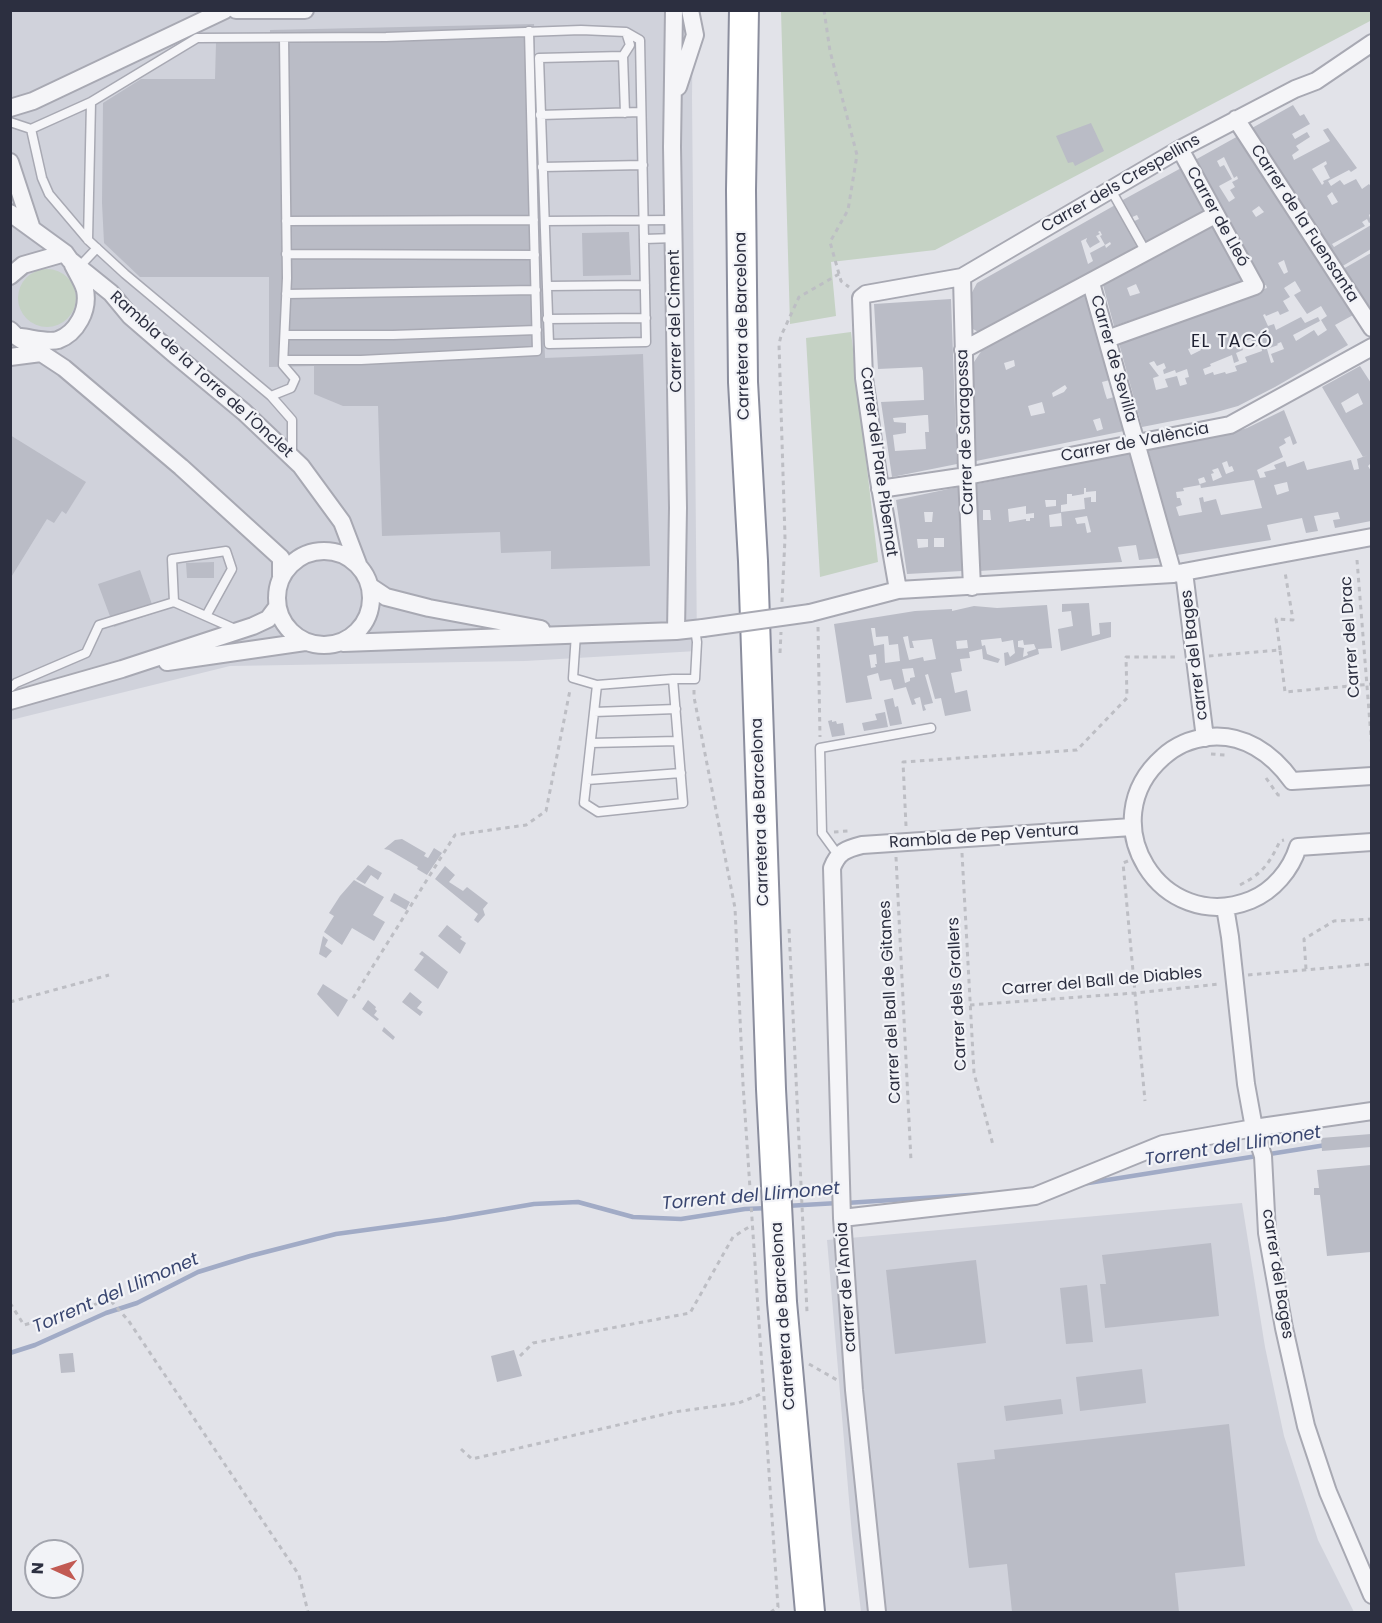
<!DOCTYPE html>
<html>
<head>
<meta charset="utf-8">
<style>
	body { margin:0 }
	#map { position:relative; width:1382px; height:1623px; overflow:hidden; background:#e2e3e9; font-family:Poppins,sans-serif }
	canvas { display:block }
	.frame { position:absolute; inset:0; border:12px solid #2c2f40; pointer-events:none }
	.north { position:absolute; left:24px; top:1539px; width:60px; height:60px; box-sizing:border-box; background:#f2f3f7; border:2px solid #a3a5ae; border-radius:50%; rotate:273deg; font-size:16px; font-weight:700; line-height:24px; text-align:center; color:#2c2f40 }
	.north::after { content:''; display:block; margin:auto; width:21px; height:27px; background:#c25a53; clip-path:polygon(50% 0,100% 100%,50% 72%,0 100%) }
</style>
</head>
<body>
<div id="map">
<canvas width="1382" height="1623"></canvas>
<div class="frame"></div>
<div class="north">N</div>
</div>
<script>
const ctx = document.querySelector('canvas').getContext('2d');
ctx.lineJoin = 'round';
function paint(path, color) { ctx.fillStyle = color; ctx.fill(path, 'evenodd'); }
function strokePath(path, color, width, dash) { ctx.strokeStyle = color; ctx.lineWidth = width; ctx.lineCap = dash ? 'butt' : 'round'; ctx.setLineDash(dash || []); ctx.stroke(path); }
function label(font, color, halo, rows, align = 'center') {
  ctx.font = font + ' Poppins,sans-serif'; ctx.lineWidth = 4.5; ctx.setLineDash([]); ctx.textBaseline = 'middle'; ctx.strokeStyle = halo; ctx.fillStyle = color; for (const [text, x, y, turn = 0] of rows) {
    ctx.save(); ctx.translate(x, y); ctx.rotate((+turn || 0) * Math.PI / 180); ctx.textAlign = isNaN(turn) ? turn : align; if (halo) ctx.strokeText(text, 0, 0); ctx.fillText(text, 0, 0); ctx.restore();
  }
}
const built = new Path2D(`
	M10 11H693L692 97 697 651 525 661 230 666 11 720Z
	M1242 1203 1265 1347 1284 1436 1318 1540 1354 1612H861L852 1535 827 1240Z`);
const green = new Path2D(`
	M1371 10 1372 20 935 250 831 262 836 316 790 324 781 11Z
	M18 298a29 29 0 1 1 58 0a29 29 0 1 1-58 0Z
	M851 332 878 562 820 577 806 338Z`);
const stream = new Path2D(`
	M1082 1184 1326 1145
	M846 1203 985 1194
	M786 1206 838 1203
	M10 1353 35 1345 106 1313 137 1303 198 1272 250 1256 336 1234 446 1219 534 1204 578 1202 633 1217 681 1219 745 1209 769 1208`);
const building = new Path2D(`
	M534 24 545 358 643 354 650 566 551 569V551L501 553 500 532 382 536 378 406H343L314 394V366L269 367V277H140L104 243 102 203 103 103 141 79H215L216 43 270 41V30Z
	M1293 105 1300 116 1304 114 1310 124 1292 134 1295 139 1307 132 1310 137 1296 146 1299 150 1292 155 1294 160 1330 141 1323 130 1328 128 1357 168 1351 172 1349 170 1328 181 1331 186 1340 180 1344 185 1356 179 1362 189 1369 184 1371 187V213L1369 215 1371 222 1369 223 1367 219 1362 222 1365 226 1332 244 1334 247 1371 225V249L1341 267 1252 128ZM1326 161 1327 164 1324 166 1330 178 1323 181 1324 183 1322 185 1312 169ZM1332 192 1338 202 1332 205 1327 196Z
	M1091 123 1104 151 1075 166 1073 162 1068 163 1056 136Z
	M1240 135 1355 314 1335 325 1348 345 1275 387 1238 406 1213 413 1142 427 1118 340 1267 288 1266 285 1263 286 1195 160ZM1224 157 1234 178 1237 176 1238 179 1232 182 1235 187 1230 190 1235 198 1229 202 1219 186 1232 179 1224 165 1220 167 1217 161ZM1259 206 1264 212 1256 217 1252 211ZM1284 260 1288 272 1284 274 1278 263ZM1295 281 1301 291 1294 295 1307 314 1321 306 1327 316 1321 320 1327 330 1318 336 1314 330 1296 341 1293 335 1320 321 1318 317 1305 323 1301 317 1276 330 1274 324 1268 326 1263 315 1265 314 1266 316 1278 311 1280 315 1289 311 1283 301 1290 297 1284 288ZM1251 339 1254 347 1261 345 1262 351 1245 357 1247 362 1235 366 1237 371 1226 374 1225 372 1214 375 1213 372 1205 375 1203 369 1211 366 1210 364 1232 355 1234 363 1239 361 1236 353 1243 350 1240 342ZM1281 342 1284 349 1271 354 1274 362 1271 363 1267 349 1278 345 1277 344ZM1199 345 1201 350 1191 355 1188 349ZM1154 361 1157 366 1164 363 1166 368 1163 370 1164 374 1175 370 1176 373 1187 369 1189 377 1185 378 1187 384 1180 386 1177 376 1165 379 1168 387 1156 390 1153 378 1159 376 1149 363Z
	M1183 167 1208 213 1145 246 1132 222 1139 219 1137 215 1130 218 1121 201Z
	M1117 204 1140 249 982 334 971 328 970 296 977 283ZM1100 231 1102 235 1100 236 1105 245 1110 242 1111 244 1106 248 1105 245 1090 253 1093 261 1088 264 1081 241 1087 238 1086 241 1090 248 1093 246 1100 242 1096 236 1100 234 1098 232Z
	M1214 225 1245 281 1114 326 1103 285ZM1136 284 1140 293 1130 296 1127 288Z
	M629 232 631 275 583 276 582 233Z
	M1371 253V306L1368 308 1343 269Z
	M1086 294 1110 380 1102 382 1105 393 1107 399 1114 397 1124 431 976 461 972 365 982 350ZM1014 360 1015 366 1006 370 1004 363ZM1065 385 1067 388 1064 392 1053 397 1052 393ZM1042 402 1045 413 1031 416 1028 406ZM1100 418 1103 429 1097 431 1093 420Z
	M951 299 957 464 892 477 881 402 924 400 923 371 922 367 878 369 874 304ZM925 415H928L929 432H925L926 449 895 451 893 435 906 433V423L894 422 893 418Z
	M1360 366 1371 383V463L1368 466 1371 471V521L1335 528 1333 520 1340 519 1338 512 1314 516 1318 531 1306 533 1302 518 1267 525 1271 540 1177 555 1148 450 1224 435 1247 428 1284 410 1297 443 1293 445 1290 436 1284 439 1286 443 1279 447 1283 457 1257 470 1260 478 1266 477 1264 472 1276 469 1274 465 1285 461 1287 467 1304 461 1307 470 1351 460 1354 470 1359 469 1357 459 1368 455 1363 457 1322 387ZM1358 393 1363 404 1346 413 1341 403ZM1227 461 1229 467 1232 466 1234 471 1226 474 1222 463ZM1218 468 1222 477 1213 481 1211 474 1214 473 1212 470ZM1204 477 1206 482 1200 484 1201 488 1254 480 1262 508 1221 515 1216 499 1204 502 1203 497 1199 498 1202 512 1179 516 1176 507 1182 505 1180 498H1177L1176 492 1184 491 1183 488 1200 485 1198 479ZM1287 482 1289 491 1277 495 1274 485Z
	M10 435 86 482 66 514 62 511 54 523 47 519 10 579Z
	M1130 453 1159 558 1139 560 1136 545 1118 547 1122 562 979 571 977 484ZM1084 488H1086V492L1096 491V502H1091V497L1084 498 1085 509 1061 512 1062 526 1050 527 1049 515 1061 513V505L1067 504V494H1072V496L1084 494ZM1045 500H1056V506L1046 507ZM1026 506V514L1034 513V518H1030V521H1026V519L1009 522 1008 509ZM983 510H990L991 520H983ZM1087 516 1091 532 1087 533 1085 523 1077 524 1075 518Z
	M958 487 962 571 907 574 896 500ZM924 512H933L932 522H925ZM934 538H944V547H934ZM917 539H928V547L918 548Z
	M214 562V578H187L186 563Z
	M140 570 155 613 114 627 98 584Z
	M1089 603 1092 636 1100 634 1099 623 1111 622V637L1061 651 1058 629 1073 626 1071 611 1062 612V604Z
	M1047 605 1052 648 1038 649 1039 654 1005 666 1004 653 1008 652 1010 657 1015 653 1013 640 1002 642 1001 638 981 640 982 646 985 645 987 654 1000 659 998 663 983 659 982 649 969 652 970 658 960 659 962 671 951 673 955 693 967 690 971 711 945 716 941 698 935 699 928 674 925 675 933 703 924 705 926 710 923 711 920 697 914 699 916 704 912 705 906 687 894 690 891 679 880 681 878 673 867 676 872 699 846 703 834 624 915 611 952 609V611L974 606 997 608ZM871 628H875L876 637 888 636 889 645 898 644 900 661 885 663 884 644 874 646ZM908 636 910 648H914L912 641 932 639 936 659 924 661 923 657 909 660 903 637ZM967 640 968 648 957 649 956 641ZM1023 640 1024 645 1034 644 1036 649 1027 652 1028 655 1023 657 1024 648 1018 647V641ZM876 654 877 664H875L876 667 871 668 869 655ZM913 668 915 677 910 678V681L905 683 902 669Z
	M893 698 895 707 898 706 902 724 890 726 884 700Z
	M885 712 888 727 864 731 862 723 877 720 875 714Z
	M832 720V722L836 721 837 724 843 723 845 735 832 737 828 721Z
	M402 839 426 853 424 856 428 858 434 848 442 853 427 875 417 869 418 867 389 850 384 849 395 840Z
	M368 865 382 873 378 880 371 875 365 884 356 879Z
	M445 866 455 875 449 882 463 891 467 887 488 903 483 909 485 915 478 923 474 920 478 914 435 879Z
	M354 880 384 897 373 915 385 922 374 941 352 928 342 945 324 932 334 916 329 913 340 896Z
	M394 893 410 902 406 910 390 901Z
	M447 925 462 937 460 939 466 943 460 954 438 936Z
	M323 936 328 940 325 946 332 951 326 958 319 954Z
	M422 951 448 972 438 989 414 970 424 957 419 954Z
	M323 984 348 1000 338 1017 317 994Z
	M410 992 422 1002 417 1008 423 1012 420 1016 402 1002Z
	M368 1000 376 1007 375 1009 377 1011 374 1015 379 1019 377 1021 362 1009Z
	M384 1027 395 1037 393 1040 382 1031Z
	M1371 1134V1147L1322 1151 1321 1138Z
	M1371 1165V1252L1327 1256 1320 1195H1314V1188H1319L1317 1170Z
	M1211 1243 1219 1316 1105 1328 1100 1284H1106L1102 1255Z
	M976 1260 986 1343 895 1354 886 1270Z
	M1087 1285 1093 1342 1066 1344 1060 1288Z
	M514 1350 522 1376 497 1382 491 1356Z
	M73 1353 75 1372 61 1373 59 1354Z
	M1142 1369 1146 1403 1080 1411 1076 1377Z
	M1061 1399 1063 1414 1006 1421 1004 1406Z
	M1229 1424 1245 1566 1175 1573 1179 1612H1012L1007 1564 969 1568 957 1463 995 1459 994 1450Z`);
const path = new Path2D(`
	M824 10 830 51 857 155 848 210 830 242 841 281 849 287
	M1357 560 1372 749
	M782 602 785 538 779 344 781 336 799 297 839 274
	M818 627 820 737
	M1280 650 1276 619 1293 620 1285 572
	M780 653 781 632
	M1209 656 1280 650 1285 692 1372 684
	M694 690V697L735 908 743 1084 778 1607 771 1612
	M1211 754 1225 755
	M1266 778 1278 795H1283
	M906 826 903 762 1077 750 1127 698 1126 657H1179
	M834 832 848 831
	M962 853 974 1073 993 1145
	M896 857 911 1161
	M1128 861 1123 863 1145 1101
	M1240 885C1263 873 1269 864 1280 841L1284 840
	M789 929 807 1312
	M1306 969 1304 939 1334 921 1372 919
	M1248 975 1372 964
	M353 998 455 835 526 825 546 811 570 690
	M10 1002 109 975
	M970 1005 1135 993 1219 984
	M10 1303 24 1325 110 1300 128 1320 299 1575 308 1612
	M520 1356 533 1343 690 1313 733 1237 752 1225
	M809 1364 837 1380
	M461 1449 472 1459 674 1412 739 1403 763 1393`);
const lane = new Path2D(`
	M623 56 625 113
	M540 115 641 112
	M10 122 31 129 91 102 197 38 386 37 581 30 626 32 640 40 646 342 549 344 539 58 623 56 630 45 626 32
	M31 129 42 178 49 194 88 240 125 274 271 396 292 420V457
	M542 167 643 165
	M1111 190 1146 252
	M286 221 534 220
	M545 221 674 220
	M644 239 675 238
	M88 240 91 102
	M286 254 535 255
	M79 267 97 248
	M547 286 645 285
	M286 294 536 290
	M547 319 646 318
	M285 335H393L537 330
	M284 360H361L537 351 529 31
	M271 396 291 388 295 379 283 365 287 278 284 38
	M174 602 172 559 226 551 232 569 206 616
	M576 634 573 678 597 685
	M673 679 683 803 598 812 584 803 597 685Z
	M673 679H695L697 642 695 629
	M10 688 16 683 86 653 99 625 174 602 235 629
	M594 712 676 709
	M591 743 678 741
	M587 780 681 773
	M838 855 822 833 820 748 931 728`);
const street = new Path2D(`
	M236 10H305
	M674 10 672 147 678 508 676 631
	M678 87 695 35 690 10
	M10 108 33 101 225 10
	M1236 119 1372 328
	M10 162 31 226
	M10 213 65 253 70 260 111 293 130 316 174 354 244 412 301 466 342 522 358 564
	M10 276 23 265 65 253
	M962 277 967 476 972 587
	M1091 283 1173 574
	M10 330 17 337 64 368 181 467 281 558V576
	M21 337C31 338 48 343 58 340 77 333 89 310 85 290 83 282 77 273 73 265
	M1107 339 1255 286 1180 149
	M963 350 1215 215
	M10 357 41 353
	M880 489 967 476 1230 425 1372 347
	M277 598a47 47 0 1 1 94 0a47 47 0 1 1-94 0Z
	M1184 572 1205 738
	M371 587 386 597 429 608 541 629
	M898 590 878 475 864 378 861 298 866 294 962 277 1180 149 1295 89 1316 81 1372 43
	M810 613 898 590 1173 574 1372 537
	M343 643 676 631 703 628
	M167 662 305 642
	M10 701 122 669 253 626 268 619 277 607
	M1372 776 1292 781C1272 753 1243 733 1208 737 1191 739 1175 746 1163 757 1090 821 1161 936 1251 900 1273 891 1291 870 1298 847L1372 842
	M1225 907 1230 937 1246 1084 1254 1128 1263 1156 1267 1233 1284 1328 1306 1426 1328 1492 1372 1595
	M842 1218 1035 1196 1163 1144 1254 1128 1372 1111
	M877 1612 854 1390 842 1218 832 868C838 852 846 849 862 845L1132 827`);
const highway = new Path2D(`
	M744 10 741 190 743 382 753 561 771 1089 782 1302 810 1612`);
const streetBridge = new Path2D(`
	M703 628 810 613`);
const streetNames = [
	["Carrer dels Crespellins",1121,184,-30],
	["Carrer de Lleó",1217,217,61],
	["Carrer de la Fuensanta",1304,224,57],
	["Carrer del Ciment",676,321,-91],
	["Carretera de Barcelona",743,326,-91],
	["Carrer de Sevilla",1113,359,74],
	["Rambla de la Torre de l'Onclet",201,375,42],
	["Carrer de Saragossa",966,432,-92],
	["Carrer de València",1135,443,-11],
	["Carrer del Pare Pibernat",878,462,82],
	["Carrer del Drac",1351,637,-94],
	["carrer del Bages",1195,655,-97],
	["Carretera de Barcelona",761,812,-92],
	["Rambla de Pep Ventura",984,837,-4],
	["Carrer del Ball de Diables",1102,982,-5],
	["Carrer dels Grallers",958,994,-93],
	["Carrer del Ball de Gitanes",891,1002,-93],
	["carrer del Bages",1277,1274,81],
	["carrer de l'Anoia",847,1287,-94],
	["Carretera de Barcelona",784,1316,-94]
];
const neighbourhoodNames = [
	["EL TACÓ",1232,342]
];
const waterNames = [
	["Torrent del Llimonet",1233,1147,-9],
	["Torrent del Llimonet",751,1197,-5],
	["Torrent del Llimonet",116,1294,-23]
];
paint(built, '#d0d2db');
paint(green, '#c5d2c4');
strokePath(stream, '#a1abc6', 4.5);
paint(building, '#babcc6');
strokePath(lane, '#a8a9b3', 11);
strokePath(street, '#a8a9b3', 20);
strokePath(highway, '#8b8e9e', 32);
strokePath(path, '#bdbec4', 3, [4.5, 4.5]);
strokePath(lane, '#f5f5f8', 8);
strokePath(street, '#f5f5f8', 16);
strokePath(highway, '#fff', 28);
strokePath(streetBridge, '#a8a9b3', 20, []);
strokePath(streetBridge, '#f5f5f8', 16);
label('16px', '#2c2f40', '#f2f3f7', streetNames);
ctx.letterSpacing = '1.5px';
label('18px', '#1e2031', '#f2f3f7', neighbourhoodNames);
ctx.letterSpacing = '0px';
label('italic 18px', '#394670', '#f2f3f7', waterNames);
</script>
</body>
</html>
